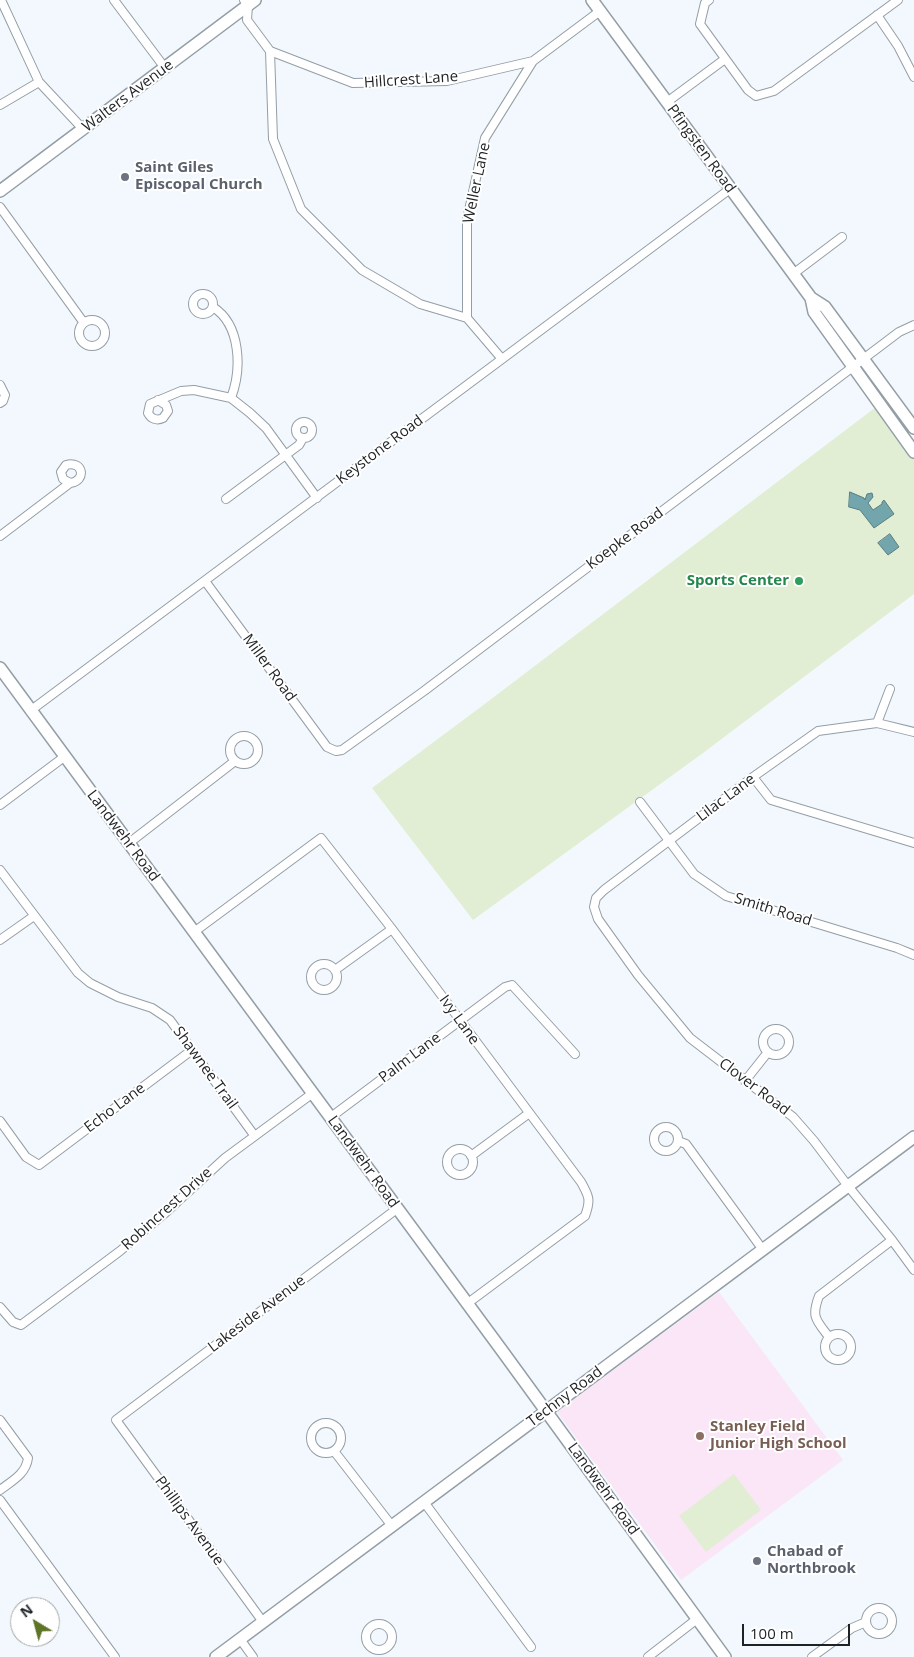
<!DOCTYPE html>
<html>
<head>
<meta charset="utf-8">
<style>
	body { margin:0 }
	#map { position:relative; width:914px; height:1657px; overflow:hidden; background:#f2f8fd; font-family:"Open Sans",sans-serif }
	canvas { display:block }
	.north { position:absolute; left:10px; top:1597px; width:50px; height:50px; box-sizing:border-box; background:#fff; border:1px solid #a5a7a8; border-radius:50%; rotate:323deg; font-size:14px; font-weight:700; line-height:20px; text-align:center; color:#1e2225 }
	.north::after { content:''; display:block; margin:auto; width:18px; height:22px; background:#5e7526; clip-path:polygon(50% 0,100% 100%,50% 72%,0 100%) }
	.scale { position:absolute; left:742px; top:1624px; width:108px; height:22px; box-sizing:border-box; border:2px solid #1e2225; border-top:0; padding-left:6px; font-size:15px; line-height:18px; white-space:nowrap; color:#1e2225; -webkit-text-stroke:4px #fff; paint-order:stroke }
</style>
</head>
<body>
<div id="map">
<canvas width="914" height="1657"></canvas>
<div class="north">N</div>
<div class="scale">100 m</div>
</div>
<script>
const ctx = document.querySelector('canvas').getContext('2d');
ctx.lineJoin = 'round';
function paint(path, color) { ctx.fillStyle = color; ctx.fill(path, 'evenodd'); }
function strokePath(path, color, width, dash) { ctx.strokeStyle = color; ctx.lineWidth = width; ctx.lineCap = dash ? 'butt' : 'round'; ctx.setLineDash(dash || []); ctx.stroke(path); }
function label(font, color, halo, rows, align = 'center') {
  ctx.font = font + ' "Open Sans",sans-serif'; ctx.lineWidth = 4; ctx.setLineDash([]); ctx.textBaseline = 'middle'; ctx.strokeStyle = halo; ctx.fillStyle = color; for (const [text, x, y, turn = 0] of rows) {
    ctx.save(); ctx.translate(x, y); ctx.rotate((+turn || 0) * Math.PI / 180); ctx.textAlign = isNaN(turn) ? turn : align; if (halo) ctx.strokeText(text, 0, 0); ctx.fillText(text, 0, 0); ctx.restore();
  }
}
const education = new Path2D(`
	M719 1292 843 1460 681 1580 557 1412Z`);
const green = new Path2D(`
	M876 407 914 458V594L703 753 473 920 372 788 482 706Z
	M734 1474 761 1510 706 1552 679 1516Z`);
const water = new Path2D(`
	M850 492 864 498 865 500 867 494 872 493 873 497 868 503 873 510 882 504V502L884 500 894 514 874 528 860 510 849 507Z
	M890 534 899 547 888 555 878 543Z`);
const minor = new Path2D(`
	M1 0 39 82 83 129
	M114 0 165 68
	M244 0 248 6 247 20 270 51 273 139 301 209 362 270 420 304 467 318 502 359
	M709 0 705 3 700 24 748 90 756 96 774 91 898 0
	M877 15 898 46 914 77
	M270 51 353 83 447 81 533 61 600 11
	M667 102 725 59
	M0 105 39 82
	M0 207 84 323
	M793 274 842 237
	M193 304a10 10 0 1 1 20 0a10 10 0 1 1-20 0Z
	M213 307C241 325 242 369 231 398
	M467 318V219L485 138 533 61
	M79 333a13 13 0 1 1 26 0a13 13 0 1 1-26 0Z
	M0 385 5 395 3 401 0 403
	M158 400 166 405 168 411 163 418C157 421 151 419 148 413L150 404 181 391 194 390 231 398 250 413 266 428 317 498
	M296 430a8 8 0 1 1 16 0a8 8 0 1 1-16 0Z
	M226 499 299 445 303 438
	M0 536 70 483C87 481 83 460 66 465L61 472 63 479 70 483
	M205 581 327 747 336 751 342 750 424 691 899 332 914 325
	M30 711 730 189
	M877 723 890 689
	M914 732 877 723 818 731 753 777 604 890 596 898 594 907 598 919 638 975 690 1038 793 1117 814 1141 848 1186 892 1240 914 1270
	M230 750a14 14 0 1 1 28 0a14 14 0 1 1-28 0Z
	M753 777 771 800 914 843
	M640 802 694 874 726 896 897 948 914 955
	M0 805 64 757
	M129 843 235 761
	M0 870 78 973 90 983 118 997 152 1008 170 1020 254 1135
	M194 932 321 838 392 929 581 1182C589 1196 591 1200 585 1216L468 1303
	M0 940 34 916
	M311 977a13 13 0 1 1 26 0a13 13 0 1 1-26 0Z
	M335 970 392 929
	M763 1042a13 13 0 1 1 26 0a13 13 0 1 1-26 0Z
	M745 1081 768 1052
	M331 1117 505 987 512 985 575 1054
	M0 1121 26 1157 39 1165 192 1050
	M654 1139a12 12 0 1 1 24 0a12 12 0 1 1-24 0Z
	M678 1141 686 1144 763 1250
	M447 1162a13 13 0 1 1 26 0a13 13 0 1 1-26 0Z
	M471 1156 528 1114
	M0 1307 13 1322 21 1325 120 1251 164 1214 225 1158 313 1093
	M825 1347a13 13 0 1 1 26 0a13 13 0 1 1-26 0Z
	M829 1337C816 1320 811 1317 819 1296L892 1240
	M0 1420 28 1458C26 1474 12 1481 0 1490
	M311 1438a15 15 0 1 1 30 0a15 15 0 1 1-30 0Z
	M334 1451 392 1526
	M0 1500 115 1657
	M424 1502 531 1647
	M866 1621a13 13 0 1 1 26 0a13 13 0 1 1-26 0Z
	M263 1622 116 1420 398 1208
	M366 1637a13 13 0 1 1 26 0a13 13 0 1 1-26 0Z
	M240 1639 253 1657
	M648 1657 697 1619
	M812 1657 852 1628 866 1622`);
const secondary = new Path2D(`
	M592 0 789 268 811 298 825 307 914 428
	M0 191 255 0
	M811 298 814 312 914 452
	M0 668 503 1352 725 1657
	M216 1657 914 1137`);
const markers = [
	[125,177,5,"#6b7280"],
	[799,581,5,"#2e9e5b"],
	[700,1436,5,"#8d6e63"],
	[757,1561,5,"#6b7280"]
];
const streetNames = [
	["Hillcrest Lane",411,80,-4],
	["Walters Avenue",128,96,-37],
	["Pfingsten Road",701,149,54],
	["Weller Lane",477,183,-78],
	["Keystone Road",380,450,-37],
	["Koepke Road",625,539,-37],
	["Miller Road",269,668,54],
	["Lilac Lane",726,798,-37],
	["Landwehr Road",123,836,53],
	["Smith Road",773,910,17],
	["Ivy Lane",459,1020,54],
	["Palm Lane",410,1058,-37],
	["Shawnee Trail",205,1068,54],
	["Clover Road",754,1087,37],
	["Echo Lane",115,1108,-37],
	["Landwehr Road",363,1162,54],
	["Robincrest Drive",167,1209,-42],
	["Lakeside Avenue",257,1314,-37],
	["Techny Road",565,1397,-37],
	["Landwehr Road",603,1489,54],
	["Phillips Avenue",189,1521,54]
];
const worshipNames = [
	["Saint Giles",135,168],
	["Episcopal Church",135,185],
	["Chabad of",767,1552],
	["Northbrook",767,1569]
];
const leisureNames = [
	["Sports Center",789,581]
];
const educationNames = [
	["Stanley Field",710,1427],
	["Junior High School",710,1444]
];
paint(education, '#fae6f6');
paint(green, '#e2eed4');
paint(water, '#72a5ac');
strokePath(water, '#597e84', 1);
strokePath(minor, '#949ea6', 10);
strokePath(secondary, '#949ea6', 14);
strokePath(minor, '#fff', 8);
strokePath(secondary, '#fff', 11);
for (const [x, y, r, color] of markers) { const dot = new Path2D(); dot.arc(x, y, r, 0, 2 * Math.PI); ctx.fillStyle = color; ctx.fill(dot); strokePath(dot, '#fff', 2); }
label('15px', '#1e2225', '#fff', streetNames);
label('bold 15px', '#5b616d', '#fff', worshipNames, 'left');
label('bold 15px', '#27864d', '#fff', leisureNames, 'right');
label('bold 15px', '#785e54', '#fff', educationNames, 'left');
</script>
</body>
</html>
